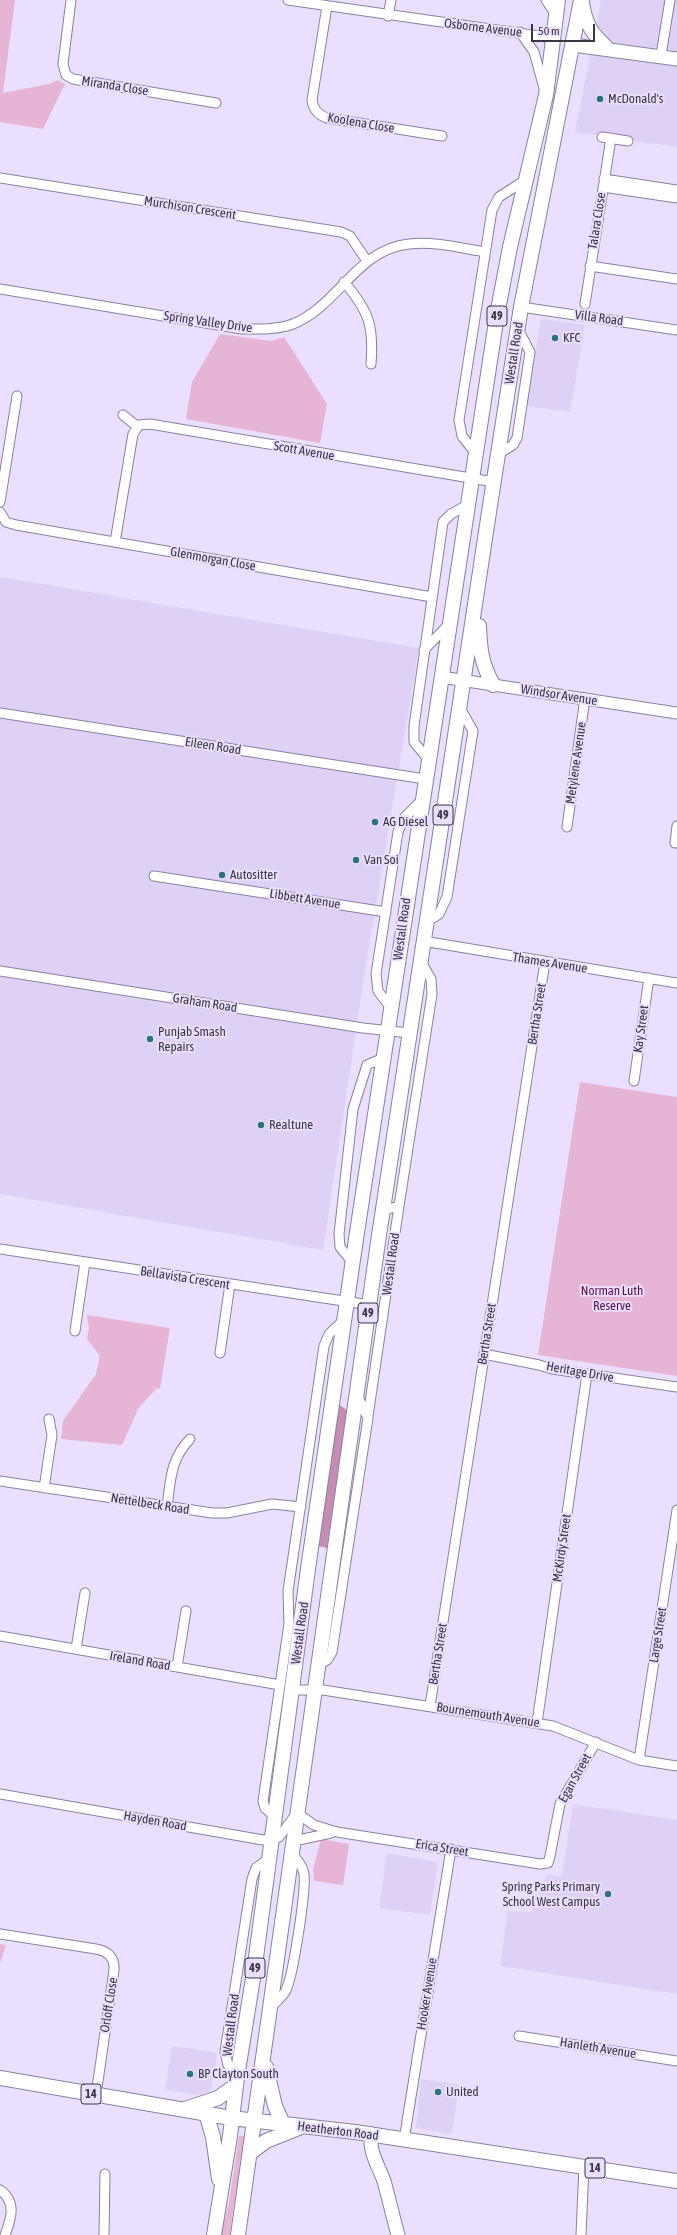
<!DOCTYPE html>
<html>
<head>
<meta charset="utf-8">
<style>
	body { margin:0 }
	#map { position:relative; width:677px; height:2235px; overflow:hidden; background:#eadffe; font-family:"Asap Condensed",sans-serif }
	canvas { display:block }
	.scale { position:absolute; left:531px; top:24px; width:64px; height:18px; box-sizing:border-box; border:2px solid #3a3642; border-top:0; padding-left:5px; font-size:12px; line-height:14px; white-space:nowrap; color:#3a3642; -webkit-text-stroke:3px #eadffe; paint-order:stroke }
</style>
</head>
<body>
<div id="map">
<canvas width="677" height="2235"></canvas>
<div class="scale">50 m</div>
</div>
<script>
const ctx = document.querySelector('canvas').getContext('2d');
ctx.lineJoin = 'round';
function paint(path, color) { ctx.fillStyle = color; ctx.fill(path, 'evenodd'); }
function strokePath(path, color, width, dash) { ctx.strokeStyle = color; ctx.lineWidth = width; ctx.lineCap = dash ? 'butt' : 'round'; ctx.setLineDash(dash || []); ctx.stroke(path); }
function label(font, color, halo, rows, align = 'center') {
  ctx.font = font + ' "Asap Condensed",sans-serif'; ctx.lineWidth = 4; ctx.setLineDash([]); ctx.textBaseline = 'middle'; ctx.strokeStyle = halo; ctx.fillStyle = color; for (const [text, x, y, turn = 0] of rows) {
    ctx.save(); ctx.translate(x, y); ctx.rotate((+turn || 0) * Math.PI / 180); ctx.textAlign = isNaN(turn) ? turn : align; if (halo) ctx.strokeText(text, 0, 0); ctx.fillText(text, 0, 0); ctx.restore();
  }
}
const built = new Path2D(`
	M601 0H677V147L575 132Z
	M541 319 585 325 570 412 526 406Z
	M0 577 419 648 365 970 323 1250 0 1194Z
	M573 1804 677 1820V1994L500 1966 508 1911 531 1912 547 1875 562 1876Z
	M387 1853 438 1862 430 1915 379 1908Z
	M172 2046 217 2053 211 2091 200 2095 165 2090Z
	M421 2079 459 2085 452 2134 416 2128Z`);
const green = new Path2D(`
	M0 0H15L3 93 49 84 58 80 65 84 43 129 0 122Z
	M220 334 271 341 284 337 327 404 320 443 186 419 192 382Z
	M580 1082 677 1097V1376L538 1355Z
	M87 1315 170 1328 160 1389 157 1388 138 1409 122 1445 61 1439 63 1421 96 1374 100 1356 87 1339 89 1328Z
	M321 1839 349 1844 343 1885 314 1881 313 1869Z
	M0 1944 6 1945 0 1963Z
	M239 2136H245L237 2202H234L230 2235H221L229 2202Z`);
const forest = new Path2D(`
	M338 1404 347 1410 327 1548 318 1546Z`);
const minor = new Path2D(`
	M71 0 63 64 66 75 73 79 216 103
	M288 0 553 38
	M546 0 556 15
	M327 6 312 100C313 109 318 115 327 118L442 136
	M388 16 391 0
	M520 32 534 52 544 88
	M661 55 670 0
	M602 137 628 141
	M0 178 341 232 350 236 367 261
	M604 179 677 190
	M603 187 677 198
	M590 266 677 279
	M344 282C369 311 374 326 371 364
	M0 289 242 329C259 329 277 330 293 324 338 306 357 249 409 244 434 241 461 248 485 252
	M585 304 611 138
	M521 307 677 330
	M123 415 138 427
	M476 454 462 436 459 420 492 210 499 197 527 179
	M498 454 513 445 517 438 530 352 518 329
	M0 502 17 396
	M0 512 6 522 16 525 432 597
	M115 542 133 434 139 425 150 424 494 482
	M424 650 449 624
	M0 713 425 779
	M428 759 414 742V726L443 522 451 514 469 504
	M567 827 585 698
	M675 843 677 826
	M154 876 386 912
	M427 922 439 914 447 897 473 731 460 708
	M423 941 677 983
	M0 971 363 1028 409 1033
	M391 1008 378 991 376 974 398 832 404 818 422 800
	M634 1081 649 978
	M384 1210 399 1206 432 994 431 979 420 960
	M0 1249 370 1305
	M353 1263 340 1247 339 1234 353 1109 367 1065 383 1058
	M75 1331 85 1262
	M220 1353 230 1284
	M484 1354 539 1365 552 1369 677 1387
	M368 1416 399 1206
	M0 1481 212 1513H227L272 1504 301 1507
	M44 1488 52 1435 49 1419
	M167 1506C171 1479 170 1460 190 1439
	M0 1636 280 1685
	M76 1649 85 1593
	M317 1666 327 1660 332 1652 368 1418 356 1393
	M177 1667 186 1611
	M292 1690H323L553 1726 639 1760 677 1766
	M430 1706 545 962
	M537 1723 587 1374
	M639 1760 677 1510
	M0 1794 263 1840 279 1837 297 1813 314 1825 337 1832 540 1864 548 1863 550 1856 560 1804 596 1742
	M276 1818 265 1808 263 1801 289 1624 288 1591 324 1346 329 1334 344 1320
	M294 1841 331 1833
	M0 1934 96 1949C108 1951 115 1958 114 1970L96 2095
	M270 2008C275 2003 281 1998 285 1992 293 1979 306 1891 304 1874 303 1866 297 1860 292 1853
	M519 2036 677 2061
	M237 2077 228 2065 225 2052 252 1879 256 1868 270 1858
	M404 2140 451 1849
	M0 2190C17 2202 11 2219 5 2235
	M104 2235 105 2174
	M581 2235 584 2166`);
const tertiary = new Path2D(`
	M441 677 677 713`);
const secondary = new Path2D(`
	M582 0C586 26 591 33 610 50
	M573 45 677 59
	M371 2134C369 2152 378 2165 384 2181 389 2199 393 2217 398 2235`);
const primary = new Path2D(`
	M479 626C480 650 481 662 493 685
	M266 2067 275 2106 283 2124
	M0 2078 231 2118 355 2132 677 2181
	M185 2109 218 2098 235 2086
	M206 2113 213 2137 219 2179
	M250 2153 266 2141 301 2127
	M214 2235 230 2136 237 2077 254 1972 308 1569 356 1239 497 315 510 247 546 95 558 0
	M238 2235 378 1242 491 499 521 307 581 0`);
const markers = [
	[600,99,4,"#29737a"],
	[555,338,4,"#29737a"],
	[375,822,4,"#29737a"],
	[356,860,4,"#29737a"],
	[222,875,4,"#29737a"],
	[150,1039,4,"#29737a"],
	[261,1125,4,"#29737a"],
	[608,1894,4,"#29737a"],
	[190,2074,4,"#29737a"],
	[438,2092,4,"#29737a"]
];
const shields = [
	[497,316,20],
	[443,815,20],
	[368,1313,20],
	[255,1968,20],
	[91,2094,20],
	[595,2168,20]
];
const shieldNames = [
	["49",497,316],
	["49",443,815],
	["49",368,1313],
	["49",255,1968],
	["14",91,2094],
	["14",595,2168]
];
const streetNames = [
	["Osborne Avenue",483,28,7],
	["Miranda Close",115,86,9],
	["Koolena Close",361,123,10],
	["Murchison Crescent",190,208,9],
	["Talara Close",597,221,-81],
	["Villa Road",599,318,8],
	["Spring Valley Drive",208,322,8],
	["Westall Road",514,353,-81],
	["Scott Avenue",304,451,10],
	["Glenmorgan Close",213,559,10],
	["Windsor Avenue",559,695,9],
	["Eileen Road",213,746,9],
	["Metylene Avenue",576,763,-82],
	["Libbett Avenue",305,899,9],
	["Westall Road",402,929,-82],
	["Thames Avenue",550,963,9],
	["Graham Road",205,1003,9],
	["Bertha Street",537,1014,-81],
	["Kay Street",641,1029,-82],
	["Westall Road",391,1264,-82],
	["Bellavista Crescent",185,1278,9],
	["Bertha Street",487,1334,-81],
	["Heritage Drive",580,1372,10],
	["Nettelbeck Road",150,1504,9],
	["McKirdy Street",562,1548,-82],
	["Westall Road",300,1633,-82],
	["Large Street",658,1635,-81],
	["Bertha Street",438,1654,-81],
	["Ireland Road",140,1661,10],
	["Bournemouth Avenue",488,1715,9],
	["Egan Street",575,1778,-61],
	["Hayden Road",155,1821,10],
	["Erica Street",442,1848,9],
	["Hooker Avenue",427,1994,-81],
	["Orloff Close",109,2005,-81],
	["Westall Road",231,2025,-83],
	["Hanleth Avenue",598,2048,9],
	["Heatherton Road",338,2131,7]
];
const poiNames = [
	["McDonald's",608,99],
	["KFC",563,338],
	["AG Diesel",383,822],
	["Van Soi",364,860],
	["Autositter",230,875],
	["Punjab Smash",158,1032],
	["Repairs",158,1047],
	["Realtune",269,1125],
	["Spring Parks Primary",600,1887,"right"],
	["School West Campus",600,1902,"right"],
	["BP Clayton South",198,2074],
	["United",446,2092]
];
const parkNames = [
	["Norman Luth",612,1291],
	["Reserve",612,1306]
];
paint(built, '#ded1f5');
paint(green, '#e6b4d4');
paint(forest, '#c78cb3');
strokePath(minor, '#8a809c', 11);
strokePath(tertiary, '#8a809c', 13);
strokePath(secondary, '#8a809c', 15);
strokePath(primary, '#8a809c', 16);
strokePath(minor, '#fff', 9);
strokePath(tertiary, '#fff', 11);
strokePath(secondary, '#fff', 13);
strokePath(primary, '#fff', 14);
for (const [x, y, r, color] of markers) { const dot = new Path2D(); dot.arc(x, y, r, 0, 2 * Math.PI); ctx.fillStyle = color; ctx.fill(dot); strokePath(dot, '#eadffe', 1.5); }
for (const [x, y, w] of shields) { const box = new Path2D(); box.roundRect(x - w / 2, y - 10, w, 20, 3); ctx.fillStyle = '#eadffe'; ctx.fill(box); strokePath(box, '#3a3642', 1); }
label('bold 12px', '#3a3642', null, shieldNames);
label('13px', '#3a3642', '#eadffe', streetNames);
label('13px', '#3a3642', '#eadffe', poiNames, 'left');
label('13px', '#591347', '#eadffe', parkNames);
</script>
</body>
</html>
